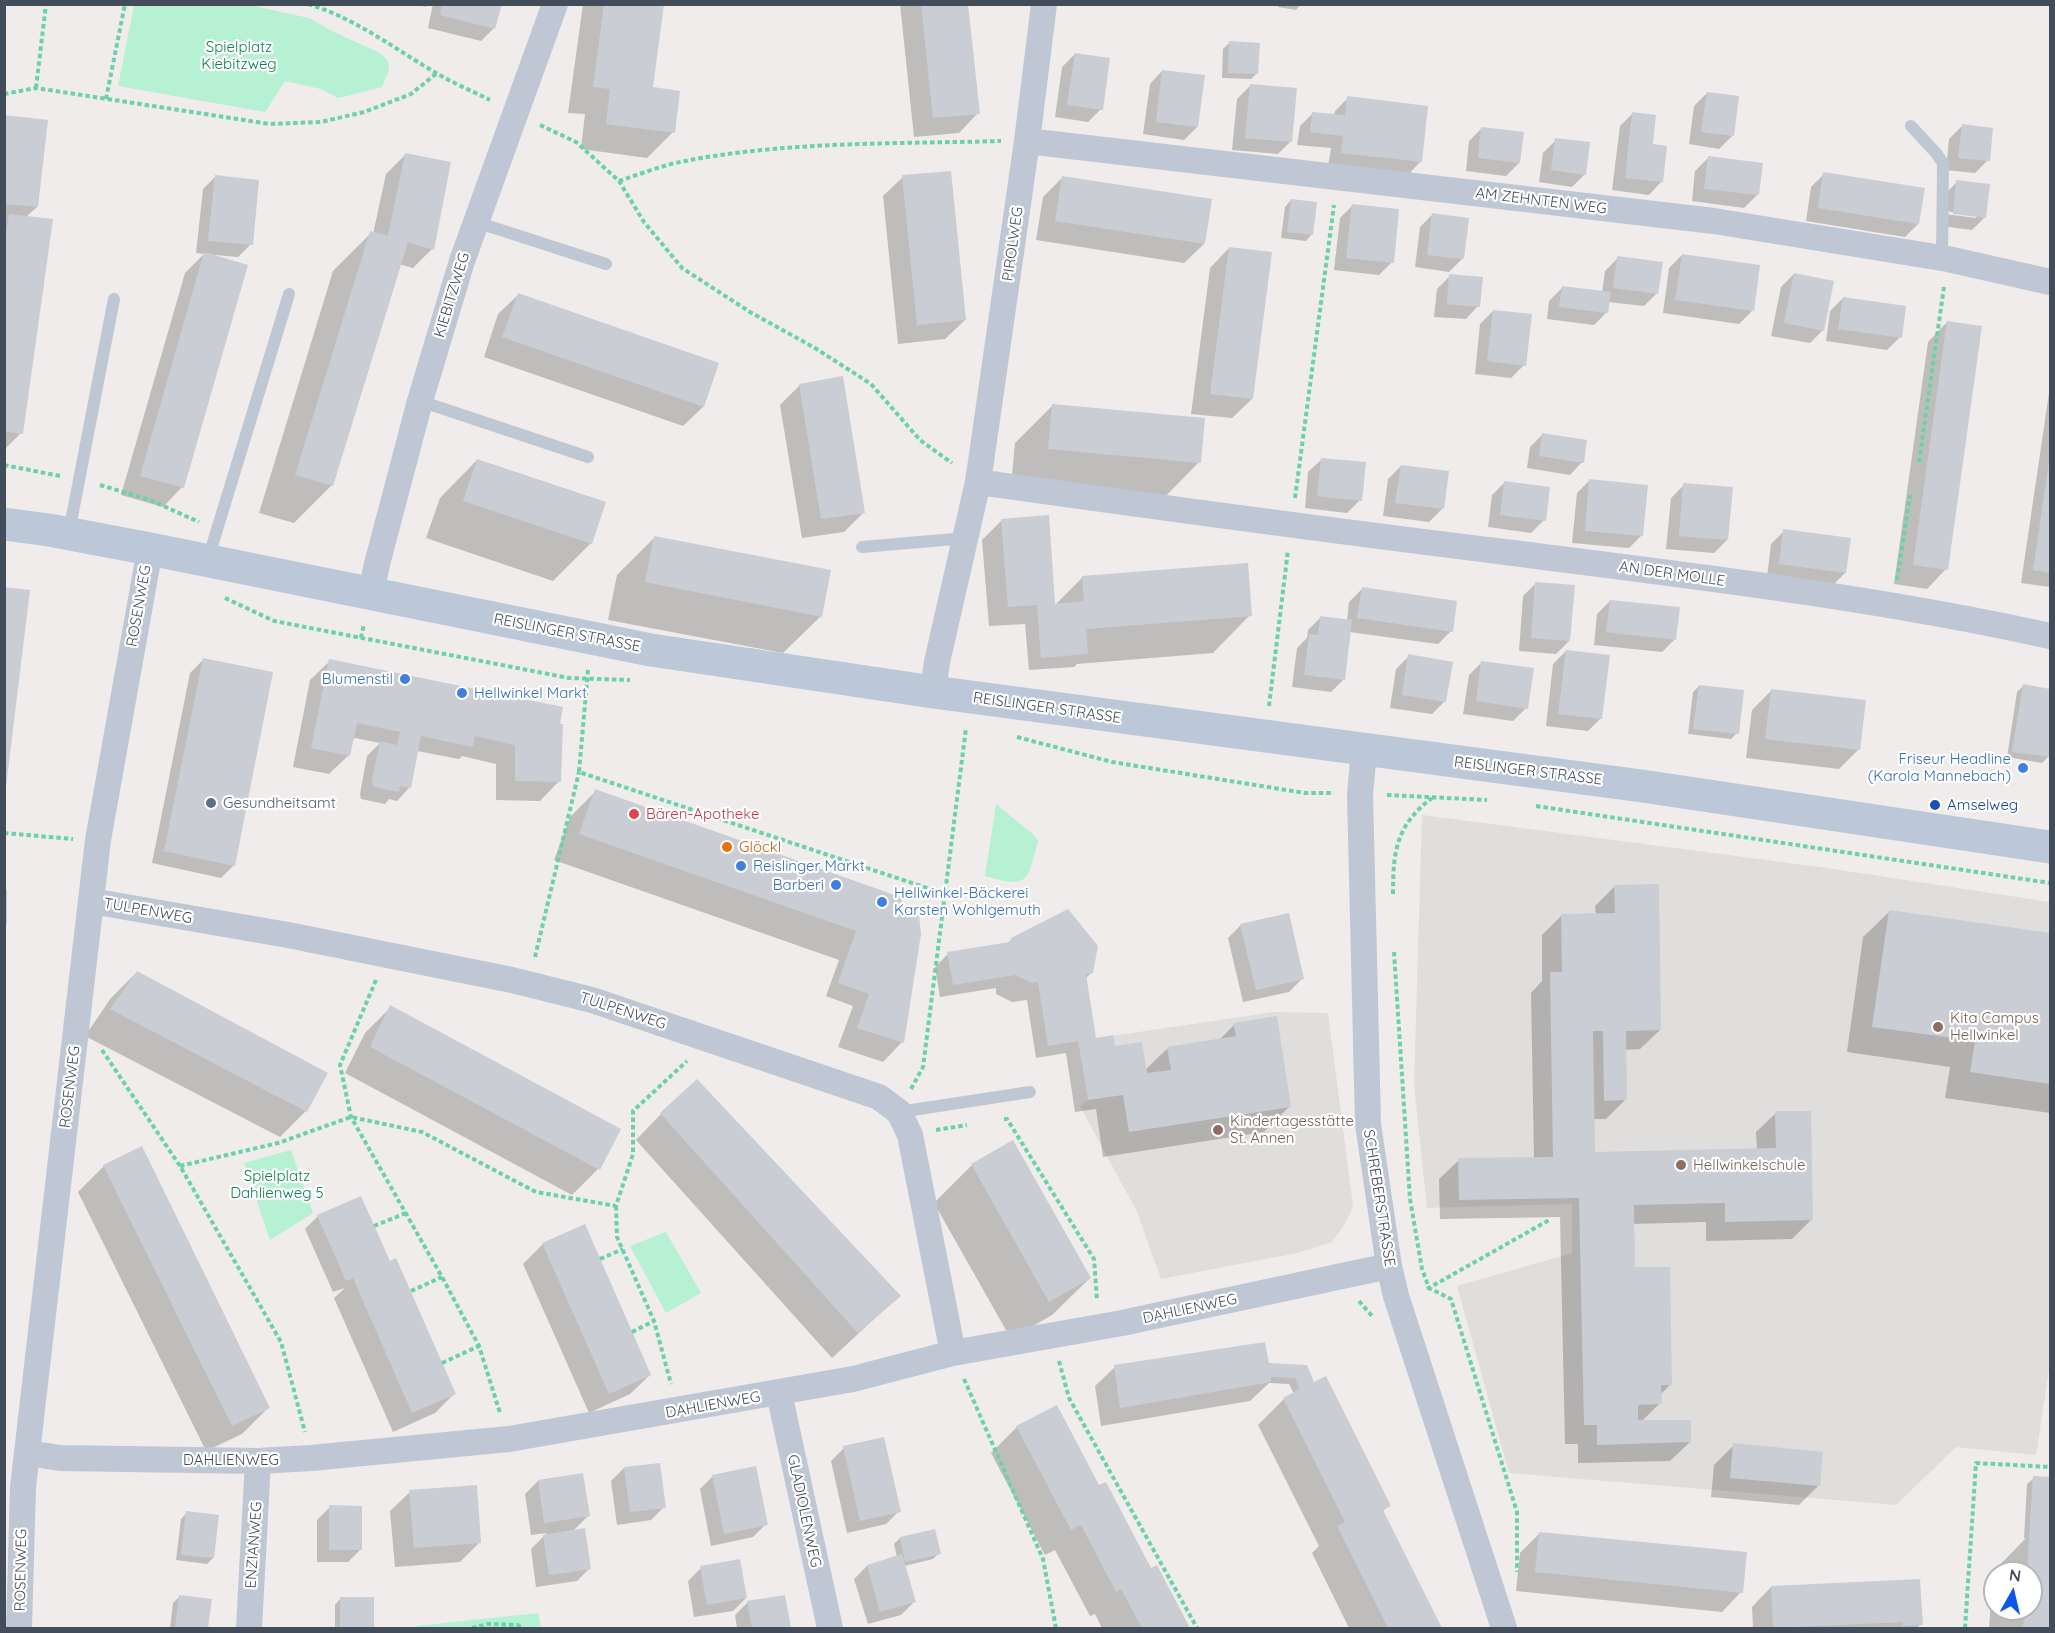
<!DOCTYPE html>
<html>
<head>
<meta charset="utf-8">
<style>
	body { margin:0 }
	#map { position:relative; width:2055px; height:1633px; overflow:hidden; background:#efeceb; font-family:Quicksand,sans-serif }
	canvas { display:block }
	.frame { position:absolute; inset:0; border:6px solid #434d5a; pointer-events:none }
	.north { position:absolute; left:1983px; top:1561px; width:60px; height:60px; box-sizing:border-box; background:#fff; border:2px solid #b4b8bd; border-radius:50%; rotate:8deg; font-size:16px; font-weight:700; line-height:24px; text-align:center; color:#434d5a }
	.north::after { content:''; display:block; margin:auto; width:21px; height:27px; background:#0c56e9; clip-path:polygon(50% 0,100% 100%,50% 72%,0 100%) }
</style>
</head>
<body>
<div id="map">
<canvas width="2055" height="1633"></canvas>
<div class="frame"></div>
<div class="north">N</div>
</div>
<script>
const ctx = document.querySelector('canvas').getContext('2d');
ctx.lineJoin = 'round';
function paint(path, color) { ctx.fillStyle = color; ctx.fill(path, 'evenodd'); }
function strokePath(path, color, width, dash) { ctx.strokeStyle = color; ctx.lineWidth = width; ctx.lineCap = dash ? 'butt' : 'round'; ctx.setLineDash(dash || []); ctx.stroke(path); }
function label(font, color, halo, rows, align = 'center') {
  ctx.font = font + ' Quicksand,sans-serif'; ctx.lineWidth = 4.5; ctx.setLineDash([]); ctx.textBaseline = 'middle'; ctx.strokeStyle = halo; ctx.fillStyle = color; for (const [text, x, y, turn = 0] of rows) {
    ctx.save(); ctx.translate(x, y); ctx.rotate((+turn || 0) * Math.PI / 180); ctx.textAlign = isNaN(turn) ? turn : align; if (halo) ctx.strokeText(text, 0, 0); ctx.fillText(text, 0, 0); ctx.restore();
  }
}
const education = new Path2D(`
	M1422 815 1820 867 2050 902V1363L2036 1455 1956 1447 1896 1505 1509 1473 1457 1286 1572 1253V1204L1427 1208 1414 1085Z
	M1274 1012 1328 1013 1353 1206 1346 1222 1332 1242 1297 1253 1161 1279 1137 1212 1080 1106 1088 1100 1078 1041Z`);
const green = new Path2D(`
	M134 5H249L309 18 334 32 380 53 388 61 389 70 382 87 338 98 321 89 285 81 265 112 118 86Z
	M996 804 1034 835 1038 841C1027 882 1029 889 985 876Z
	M291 1150 313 1213 270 1240 244 1163Z
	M666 1232 701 1293 666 1313 630 1246Z
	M538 1613 541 1628H416V1626Z`);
const shadow = new Path2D(`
	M417 4H428L425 7Z
	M433 4H500L494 28 481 41 428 28Z
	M583 4H662L651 89 673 132 647 158 581 149 585 114 568 113Z
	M900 4H967L978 113 959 133 914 137Z
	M1278 4H1301L1296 10 1278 7Z
	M1229 43 1257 73 1251 79 1222 78 1223 49Z
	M1075 54 1101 109 1088 122 1055 117 1062 67Z
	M1162 71 1197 127 1184 140 1143 134 1150 84Z
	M1250 86 1291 141 1278 154 1232 150 1237 99Z
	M1707 93 1732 136 1719 149 1689 144 1694 106Z
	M1348 98 1420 162 1408 175 1328 166 1331 148 1297 145 1300 126 1313 113 1334 116 1335 111Z
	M1633 113 1651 145 1661 182 1649 195 1612 190 1620 126Z
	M4 117 37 207 26 217 21 433 4 450Z
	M1962 126 1988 160 1975 173 1946 170 1949 139Z
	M1482 128 1519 163 1506 176 1466 171 1469 141Z
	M1556 140 1585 174 1572 187 1539 182 1543 153Z
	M405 155 432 249 413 268 399 264 331 486 294 523 259 513 333 271 371 233 373 234 386 174Z
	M1708 158 1757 195 1744 208 1692 201 1695 171Z
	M1824 174 1918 224 1905 237 1806 221 1811 187Z
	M216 176 251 244 238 257 215 255 182 487 163 507 121 495 185 273 204 254 196 253 203 189Z
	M903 177 965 320 945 339 898 344 883 196Z
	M1063 177 1204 244 1184 263 1036 240 1043 197Z
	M1957 182 1985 217 1972 230 1940 226 1944 195ZM1945 211 1976 215V218L1945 214Z
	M1291 200 1312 234 1306 241 1281 238 1285 207Z
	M1353 205 1392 262 1379 275 1334 270 1340 218Z
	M1433 214 1462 259 1449 272 1415 267 1420 227Z
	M1229 248 1252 399 1232 418 1191 414 1210 268Z
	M1682 255 1752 311 1739 324 1663 313 1669 268Z
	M1618 258 1657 293 1644 306 1608 302 1607 312 1594 325 1547 319 1549 301 1562 288 1602 293 1605 271Z
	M1794 274 1823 330 1810 343 1771 336 1781 287Z
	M1450 276 1478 306 1466 319 1434 317 1437 289Z
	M518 295 717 363 703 407 683 426 484 357 498 314Z
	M1843 298 1900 337 1887 350 1826 341 1830 311Z
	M1493 311 1524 365 1511 378 1475 374 1480 324Z
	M1947 322 1946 569 1927 589 1894 584 1928 342Z
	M800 385 864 512 844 532 802 538 780 405Z
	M2050 386V587L2021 583Z
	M1052 406 1199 462 1162 500 1011 486 1015 443Z
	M1543 434 1582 462 1570 475 1527 468 1530 447Z
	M477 460 591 543 553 581 426 538 440 498Z
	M1321 460 1360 500 1347 513 1305 508 1308 472Z
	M1401 466 1442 509 1429 522 1383 516 1388 479Z
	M1590 480 1642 535 1629 548 1572 543 1577 493Z
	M1505 482 1544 520 1531 533 1488 527 1492 495Z
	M1684 485 1727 540 1714 553 1666 549 1671 498Z
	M1001 521 1054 606 1083 577 1250 615 1213 653 1077 664 1074 667 1029 670 1025 624 989 626 982 540Z
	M1784 531 1845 573 1832 586 1767 577 1771 544Z
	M655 537 821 616 783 653 608 620 617 575Z
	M1536 583 1569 641 1556 654 1519 651 1523 596Z
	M1362 589 1451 631 1438 644 1349 632 1344 679 1331 692 1292 687 1297 648 1307 638 1308 630 1321 617 1347 621 1349 602Z
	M1610 601 1675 639 1662 652 1594 645 1597 614Z
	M1566 651 1601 718 1588 731 1546 726 1553 664Z
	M1409 656 1445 701 1432 714 1390 708 1396 669Z
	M203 660 234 865 221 878 152 863 190 673Z
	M330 661 558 725 559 781 540 801 496 800V764L462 756 459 759 417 751 409 788 397 801 389 799 385 804 361 799 360 794 367 756 380 743 355 738 351 742 349 755 329 774 293 767 310 680Z
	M1482 662 1526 708 1513 721 1463 714 1469 675Z
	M1699 686 1737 733 1731 739 1688 734 1693 692Z
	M2023 686 2050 690V742L2048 757 2042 763 2007 757 2017 692Z
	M1771 691 1859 749 1839 769 1746 758 1752 710Z
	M596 791 897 910 920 934 902 1042 883 1062 838 1047 853 1006 826 996 839 960 554 860 570 817Z
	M1615 886 1660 1030 1640 1049 1625 1050 1626 1099 1606 1119H1593L1594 1153 1757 1150 1756 1132 1776 1113 1811 1220 1792 1239 1706 1241V1222L1632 1224 1633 1269 1671 1384 1660 1395V1403L1642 1421 1690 1442 1670 1461 1578 1463V1444H1565L1560 1217 1440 1219 1439 1179 1459 1160 1534 1159 1531 993 1542 981V935L1561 916 1596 915 1595 906Z
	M1889 912 2050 935V1113L1945 1098 1950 1067 1847 1052 1863 937Z
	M1241 925 1302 979 1289 992 1243 1002 1228 938Z
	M1012 939 1092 972 1085 979 1095 1040 1114 1049 1145 1070 1168 1048 1219 1040 1234 1025 1290 1106 1264 1132 1103 1157 1096 1109 1075 1112 1066 1053 1036 1058 1027 1000 1012 1002 996 994V988L940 997 935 967 948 954 1007 944Z
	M137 972 306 1111 280 1137 85 1036 111 998Z
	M391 1007 598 1169 572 1195 345 1073 365 1033Z
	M661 1114 899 1296 832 1358 636 1140Z
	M1012 1142 1090 1278 1052 1315 1011 1339 934 1203 972 1165Z
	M104 1166 268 1408 242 1434 206 1451 78 1192Z
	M318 1216 454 1394 435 1413 393 1432 334 1298 345 1288 333 1292 305 1229Z
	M584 1226 650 1375 630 1394 589 1413 523 1264 543 1244Z
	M1267 1365 1306 1366 1308 1387 1389 1505 1382 1512 1441 1628H1349L1312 1553 1319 1546 1258 1425 1284 1399 1294 1394 1289 1384 1269 1383 1250 1401 1101 1426 1095 1386 1115 1367Z
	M1017 1427 1098 1487 1150 1570 1156 1567 1188 1628H1102L1095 1614 1090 1616 1055 1550 1045 1555 991 1453Z
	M1734 1445 1818 1486 1799 1505 1711 1497 1714 1465Z
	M844 1448 899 1511 886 1524 847 1533 831 1461Z
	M624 1468 664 1507 651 1520 617 1525 611 1481Z
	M713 1476 766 1524 753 1537 711 1546 700 1489Z
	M2034 1478 2050 1479V1628H1989L1993 1572 2026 1538H2024L2027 1484ZM1995 1573H2031V1609H1995Z
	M538 1481 588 1516 572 1532 590 1568 577 1581 536 1587 531 1549 547 1533 531 1535 525 1494Z
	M410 1492 480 1542 460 1562 395 1567 390 1511Z
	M330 1507 361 1549 348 1562H317V1520Z
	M187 1513 213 1558 207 1564 176 1560 181 1519Z
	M934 1530 939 1553 933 1559 904 1566 914 1602 901 1615 868 1624 854 1579 867 1566 897 1557 894 1544 900 1538Z
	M1539 1534 1741 1592 1722 1612 1516 1591 1520 1553Z
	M701 1568 746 1598 733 1611 694 1617 688 1581Z
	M1771 1587 1921 1624 1917 1628H1753L1752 1607Z
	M784 1596 789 1628H737L735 1615 748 1602Z
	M179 1597 210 1600 207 1628H170L173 1603Z
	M341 1598H372V1628H335V1605Z`);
const building = new Path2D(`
	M442 4H502L495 29 440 15Z
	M604 4H664L653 87 680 91 675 133 606 124 610 89 593 87Z
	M921 4H968L980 114 933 118Z
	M1229 41 1260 43 1258 74 1228 73Z
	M1075 53 1110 58 1103 110 1067 105Z
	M1162 70 1205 75 1198 127 1156 122Z
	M1250 84 1297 88 1292 142 1245 138Z
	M1707 92 1739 96 1734 136 1701 132Z
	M1347 96 1428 106 1422 162 1341 153 1343 136 1310 132 1312 112 1345 115Z
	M1632 112 1656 115 1653 144 1667 146 1663 182 1625 178Z
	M4 115 48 120 38 207 4 204Z
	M1962 124 1993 128 1990 161 1958 158Z
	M1481 127 1524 132 1520 163 1478 158Z
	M1555 138 1590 142 1586 175 1551 170Z
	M405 153 451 162 434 250 408 242 333 486 295 475 370 231 388 236Z
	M1708 156 1763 163 1759 195 1704 189Z
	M951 171 966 320 917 325 902 175Z
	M1823 172 1925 188 1919 224 1818 208Z
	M215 175 259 180 253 245 208 241Z
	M1062 176 1212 199 1205 244 1055 221Z
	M1956 180 1990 184 1986 218 1953 214Z
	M1291 199 1317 202 1313 235 1287 232Z
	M1352 204 1399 209 1394 263 1346 258Z
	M1432 213 1469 218 1464 259 1427 255Z
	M9 214 53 219 23 434 4 431V248Z
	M1229 247 1272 252 1253 399 1210 394Z
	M204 252 248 265 184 488 140 476Z
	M1682 254 1760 265 1754 311 1675 300Z
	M1617 256 1663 262 1658 294 1613 288Z
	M1794 273 1834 281 1824 331 1784 323Z
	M1449 274 1483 277 1480 307 1447 304Z
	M1562 286 1611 292 1608 313 1559 307Z
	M518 293 719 363 704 407 502 337Z
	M1843 297 1906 306 1902 338 1838 329Z
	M1493 310 1532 314 1526 366 1487 361Z
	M1947 321 1982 326 1948 570 1913 565Z
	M843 376 865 513 821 519 799 384Z
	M1052 404 1205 418 1201 463 1048 449Z
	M1542 433 1587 440 1584 463 1539 456Z
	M1321 458 1366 462 1362 501 1317 496Z
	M477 459 606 502 592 544 463 501Z
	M2049 462 2050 463V573L2033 570Z
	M1401 465 1449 471 1444 509 1395 503Z
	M1589 479 1648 485 1643 536 1585 531Z
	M1504 481 1550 487 1546 521 1500 515Z
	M1683 483 1733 487 1728 540 1679 536Z
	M1049 515 1055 604 1084 601 1082 576 1248 563 1252 616 1086 629 1088 654 1041 658 1037 605 1008 607 1001 519Z
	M1783 529 1851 538 1846 573 1779 564Z
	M654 536 831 570 822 617 645 582Z
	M1535 582 1575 585 1570 641 1531 638Z
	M4 587 30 590 6 787H4Z
	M1362 587 1457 601 1453 632 1357 618Z
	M1610 600 1680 607 1676 640 1606 632Z
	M1320 616 1352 620 1345 680 1304 675 1309 634 1318 635Z
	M1566 650 1610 655 1602 719 1558 714Z
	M1408 654 1453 662 1446 702 1402 695Z
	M203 658 273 672 235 866 164 851Z
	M329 659 563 707 560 724H563L561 782 515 781V745L475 736 473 747 421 736 411 788 400 786 399 792 374 787 372 780 380 741 397 745 400 732 357 723 350 756 311 748Z
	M1481 661 1534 668 1528 709 1476 701Z
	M2023 684 2050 689V757L2012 752Z
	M1699 685 1744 690 1739 734 1693 729Z
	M1771 689 1866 700 1860 750 1765 739Z
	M595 789 903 898 901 904 912 908 919 916 921 934 904 1043 857 1028 869 994 838 983 856 931 579 834Z
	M1659 884 1661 1030 1626 1031 1627 1100 1604 1101 1603 1031H1593L1595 1152 1776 1148 1775 1111H1811L1813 1220 1725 1222V1203L1634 1205 1635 1267H1670L1672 1385H1661L1662 1404 1638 1405V1420H1691V1442L1597 1445V1425H1584L1579 1198 1459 1200 1458 1158 1553 1157 1550 972H1562L1561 914 1615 913 1614 885Z
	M4 890H7V924H4Z
	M1068 909 1098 946 1093 973 1086 974 1096 1038 1113 1035 1115 1046 1142 1042 1147 1073 1171 1070 1167 1047 1236 1036 1233 1023 1277 1016 1291 1107 1129 1132 1123 1095 1088 1100 1078 1041 1048 1046 1038 982 1032 983 1015 975 953 985 947 952 1010 942 1011 938Z
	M1889 910 2050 933V1084L1970 1072 1975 1041 1872 1027Z
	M1289 913 1304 979 1256 990 1240 924Z
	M137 971 328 1073 307 1112 110 1009Z
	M390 1005 621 1129 600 1170 370 1047Z
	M697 1079 901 1296 858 1333 660 1113Z
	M1013 1140 1091 1278 1049 1302 971 1164Z
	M142 1146 270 1408 232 1426 103 1165Z
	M361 1196 390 1261 396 1258 456 1394 412 1413 353 1278 346 1281 317 1215Z
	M585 1224 651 1375 609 1394 542 1243Z
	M1265 1342 1269 1363 1307 1365 1314 1382 1326 1376 1391 1506 1383 1510 1442 1628H1388L1337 1526 1345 1522 1283 1398 1300 1389 1295 1378 1271 1377V1382L1120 1408 1114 1365Z
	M1057 1405 1099 1485 1106 1482 1151 1568 1157 1565 1190 1628H1142L1121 1589 1116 1592 1081 1525 1071 1530 1016 1426Z
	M884 1437 901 1512 860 1521 843 1446Z
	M1733 1443 1823 1452 1820 1486 1730 1478Z
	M660 1463 666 1508 630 1512 624 1467Z
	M756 1466 768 1525 724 1534 712 1475Z
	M583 1473 590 1516 544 1523 538 1480Z
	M2033 1476 2050 1477V1628H2023L2025 1609H2031V1573H2027Z
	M477 1485 481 1543 414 1548 409 1490Z
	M329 1505 362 1506V1550H329Z
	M186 1511 219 1515 214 1558 181 1555Z
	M585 1528 591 1569 549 1575 543 1535Z
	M935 1529 941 1554 905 1562 900 1537Z
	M1539 1532 1747 1552 1743 1593 1535 1572Z
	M902 1554 916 1602 880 1612 867 1565Z
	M740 1559 747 1598 707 1605 700 1566Z
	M1920 1579 1923 1625 1903 1626V1622L1773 1628 1771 1586Z
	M179 1595 212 1599 208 1628H175Z
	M785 1595 791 1628H752L747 1601Z
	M340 1597H374V1628H340Z`);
const path = new Path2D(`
	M308 4C355 18 395 49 436 73 453 83 472 91 490 100
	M36 88 46 4
	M4 94 36 88 270 124 321 122 364 112 411 94 437 73
	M106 99 125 4
	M540 125 576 142 619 181 644 222 682 268 750 312 815 348 871 384 920 440 952 463
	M619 181C640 174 663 165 685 161 788 141 896 144 1001 141
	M1919 462 1944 287
	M4 465 60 476
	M100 485 150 500 199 522
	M1295 498 1334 205
	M1897 580 1910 495
	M225 598 274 621 569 678 630 680
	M361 638 364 624
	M588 670 579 772 945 894
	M1269 706 1288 550
	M1017 737 1112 762 1305 793H1334
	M1387 795 1487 800
	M1536 806 2050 883
	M4 833 73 839
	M1393 894C1393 852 1396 825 1432 798
	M1394 952 1410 1199 1422 1269 1429 1288 1451 1299 1517 1512V1572
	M535 957 579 772
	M376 980 340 1065 351 1117 442 1277 479 1346 500 1413
	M102 1050 180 1166 281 1342 305 1432
	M911 1089 923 1067 966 728
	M1004 1119H1007L1094 1259 1097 1300
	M936 1130 967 1125
	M180 1166 278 1143 351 1117 422 1132 536 1192 616 1206 633 1154V1111L687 1061
	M616 1206 617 1237 654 1321 671 1384
	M374 1226 406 1213
	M600 1259 623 1249
	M1427 1289 1551 1219
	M411 1291 442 1277
	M1359 1301 1372 1316
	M632 1332 654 1321
	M1059 1361 1069 1398 1197 1628
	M442 1363 479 1346
	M964 1379 1043 1559 1056 1628
	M472 1628 488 1624 518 1625 521 1628
	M1965 1628 1976 1463 2050 1467`);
const lane = new Path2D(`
	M1911 126 1936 153 1943 163 1942 258
	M476 222 606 264
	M420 401 588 457
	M69 532 114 299
	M862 547 966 538
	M208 559 289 294
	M899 1112 1030 1092`);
const street = new Path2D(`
	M1027 141 1714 221 1948 259 2050 282
	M978 482C1156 507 1334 531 1513 553 1693 576 1873 597 2050 636
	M371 593 377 564 420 401 462 261 555 4
	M933 692 937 662 978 482 1027 141 1044 4
	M1364 751 1360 794 1368 1124 1389 1266 1396 1296 1504 1628
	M91 901 288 935 512 980 592 1000 879 1097 899 1112 910 1135 953 1353
	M779 1393 830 1628
	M28 1453 60 1458 258 1461 311 1458 509 1439 853 1379 953 1353 1122 1323 1389 1266
	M19 1628 23 1487 98 840 150 549
	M249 1628 258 1461`);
const secondary = new Path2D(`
	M4 524 49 530 150 549 651 650 933 692 1642 786 2050 847`);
const markers = [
	[405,679,6,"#3f7fe0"],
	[462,693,6,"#3f7fe0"],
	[2023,768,6,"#3f7fe0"],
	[211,803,6,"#5c6f8a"],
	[1935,805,6,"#1a4fb4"],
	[634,814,6,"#e0444e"],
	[727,847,6,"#e8710a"],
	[741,866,6,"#3f7fe0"],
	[836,885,6,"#3f7fe0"],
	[882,902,6,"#3f7fe0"],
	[1938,1027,6,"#8d6e63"],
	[1218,1130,6,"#8d6e63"],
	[1681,1165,6,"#8d6e63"]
];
const parkNames = [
	["Spielplatz",239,47],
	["Kiebitzweg",239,64],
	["Spielplatz",277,1176],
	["Dahlienweg 5",277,1193]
];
const streetNames = [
	["AM ZEHNTEN WEG",1541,201,7],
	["PIROLWEG",1013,244,-82],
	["KIEBITZWEG",452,295,-73],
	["AN DER MOLLE",1672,574,8],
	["ROSENWEG",139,606,-80],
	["REISLINGER STRASSE",567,633,11],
	["REISLINGER STRASSE",1047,708,8],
	["REISLINGER STRASSE",1528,771,7],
	["TULPENWEG",148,911,10],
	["TULPENWEG",623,1011,18],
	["ROSENWEG",70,1087,-83],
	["SCHREBERSTRASSE",1379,1198,81],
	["DAHLIENWEG",1190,1309,-12],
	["DAHLIENWEG",713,1405,-10],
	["DAHLIENWEG",231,1460],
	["GLADIOLENWEG",804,1511,78],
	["ENZIANWEG",254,1545,-86],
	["ROSENWEG",21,1570,-89]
];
const shopNames = [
	["Blumenstil",393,679],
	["Hellwinkel Markt",474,693,"left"],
	["Friseur Headline",2011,759],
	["(Karola Mannebach)",2011,776],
	["Reislinger Markt",753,866,"left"],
	["Barberi",824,885],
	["Hellwinkel-Bäckerei",894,893,"left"],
	["Karsten Wohlgemuth",894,910,"left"]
];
const serviceNames = [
	["Gesundheitsamt",223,803]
];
const transitNames = [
	["Amselweg",1947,805]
];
const healthNames = [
	["Bären-Apotheke",646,814]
];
const foodNames = [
	["Glöckl",739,847]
];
const educationNames = [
	["Kita Campus",1950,1018],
	["Hellwinkel",1950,1035],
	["Kindertagesstätte",1230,1121],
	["St. Annen",1230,1138],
	["Hellwinkelschule",1693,1165]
];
paint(education, '#e0dddd');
paint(green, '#b5f1d2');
paint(shadow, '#0003');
paint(building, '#cacdd4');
strokePath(path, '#6bd1a9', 4, [4.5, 3]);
strokePath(lane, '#bec7d3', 12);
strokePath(street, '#bec7d3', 26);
strokePath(secondary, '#bcc7d7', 33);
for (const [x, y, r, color] of markers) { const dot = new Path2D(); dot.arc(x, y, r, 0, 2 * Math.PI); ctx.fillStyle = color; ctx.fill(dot); strokePath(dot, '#fff', 2); }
label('15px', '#108053', '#fff', parkNames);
label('15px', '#434d5a', '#fff', streetNames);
label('15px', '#366cbe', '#fff', shopNames, 'right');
label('15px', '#4e5e75', '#fff', serviceNames, 'left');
label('15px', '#164399', '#fff', transitNames, 'left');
label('15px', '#be3a42', '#fff', healthNames, 'left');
label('15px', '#c56008', '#fff', foodNames, 'left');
label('15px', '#785e54', '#fff', educationNames, 'left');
</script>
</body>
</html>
